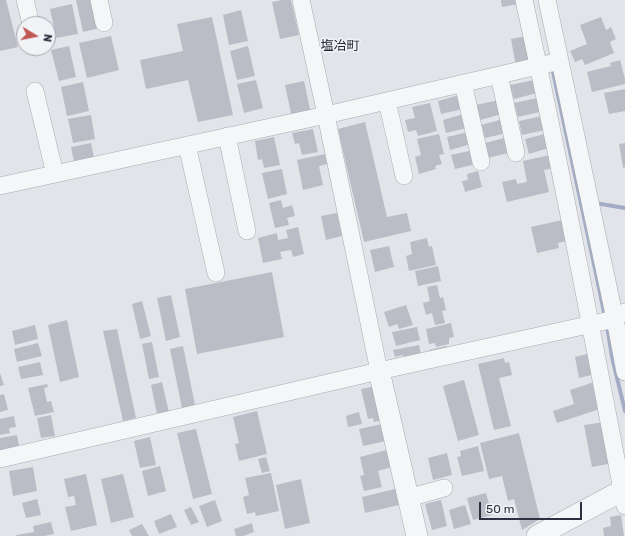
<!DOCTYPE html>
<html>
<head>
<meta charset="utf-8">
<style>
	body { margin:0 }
	#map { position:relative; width:625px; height:536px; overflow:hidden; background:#e3e4e9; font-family:Rubik,sans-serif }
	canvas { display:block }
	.north { position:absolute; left:16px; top:16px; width:40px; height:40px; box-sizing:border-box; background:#f2f3f7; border:1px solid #a3a5ae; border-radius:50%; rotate:100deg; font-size:11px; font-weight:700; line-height:16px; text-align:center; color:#2d3040 }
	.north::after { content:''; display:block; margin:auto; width:14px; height:18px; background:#c05856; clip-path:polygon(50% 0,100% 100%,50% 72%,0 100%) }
	.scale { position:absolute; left:479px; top:502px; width:103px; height:18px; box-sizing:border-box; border:2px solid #2d3040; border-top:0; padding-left:5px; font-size:12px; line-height:14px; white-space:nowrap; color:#2d3040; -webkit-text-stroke:3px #f2f3f7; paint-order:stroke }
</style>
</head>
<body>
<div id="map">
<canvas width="625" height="536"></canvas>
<div class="north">N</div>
<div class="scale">50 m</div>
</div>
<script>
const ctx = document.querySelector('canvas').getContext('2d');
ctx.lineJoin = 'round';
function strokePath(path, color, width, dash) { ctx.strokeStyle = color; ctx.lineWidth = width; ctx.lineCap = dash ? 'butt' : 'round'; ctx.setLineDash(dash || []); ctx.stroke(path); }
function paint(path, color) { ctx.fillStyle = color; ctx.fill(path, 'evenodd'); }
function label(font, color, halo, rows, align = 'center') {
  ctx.font = font + ' Rubik,"Noto Sans JP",sans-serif'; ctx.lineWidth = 3; ctx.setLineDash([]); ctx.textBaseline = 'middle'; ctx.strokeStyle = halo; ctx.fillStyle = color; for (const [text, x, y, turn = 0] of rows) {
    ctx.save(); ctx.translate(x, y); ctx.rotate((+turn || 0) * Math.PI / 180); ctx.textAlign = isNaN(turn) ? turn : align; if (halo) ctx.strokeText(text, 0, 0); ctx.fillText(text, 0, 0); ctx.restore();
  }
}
const stream = new Path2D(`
	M552 67 598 283 605 317
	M595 203 625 208
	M607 326 612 357 625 411`);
const building = new Path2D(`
	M0 0H6L18 47 0 51Z
	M76 0H94L100 28 83 32Z
	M282 0H291L299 35 280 39 272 2Z
	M501 0H518L519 4 502 7Z
	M72 4 78 34 56 38 50 9Z
	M241 10 248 41 229 45 223 15Z
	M212 17 233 115 198 122 188 80 146 89 140 60 183 51 177 24Z
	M601 17 606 30 611 27 616 39 610 42 614 53 585 65 582 59 575 62 570 51 587 44 580 25Z
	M111 36 119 70 87 78 79 43Z
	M526 36 531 64 516 67 511 39Z
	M69 46 76 77 59 81 51 50Z
	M248 46 255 76 237 80 230 51Z
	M620 60 625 79V84L592 92 587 72 611 66 610 63Z
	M256 80 263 108 244 113 237 84Z
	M534 80 537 93 514 99 510 85Z
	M304 81 311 114 292 118 285 85Z
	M83 82 89 111 67 116 61 87Z
	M625 89V111L609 114 604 93Z
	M459 95 463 109 441 114 438 101Z
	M537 98 540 112 518 117 514 103Z
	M499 100 502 114 480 120 476 105Z
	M430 103 437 131 418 136 416 130 408 132 405 120 415 118 412 107Z
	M463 114 467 128 446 133 443 120Z
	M91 115 95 139 73 143 68 119Z
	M542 116 545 130 522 135 519 121Z
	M503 119 507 133 485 138 481 125Z
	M365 122 387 217 407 213 411 231 364 242 338 129Z
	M313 129 318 152 302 155 299 143 295 144 292 133Z
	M468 132 471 144 450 150 447 137Z
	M439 134 444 154 439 155 442 164 435 166 436 169 419 174 415 157 421 155 417 139Z
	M545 134 549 148 529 154 525 139Z
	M274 137 280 165 264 168 262 159 258 160 255 141Z
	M508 137 512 152 488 158 485 143Z
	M91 143 95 162 75 167 71 147Z
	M625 143V167L623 168 619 144Z
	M473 150 477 164 455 169 451 155Z
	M325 154 327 164 319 166 323 185 303 190 297 160Z
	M550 155 553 168 544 170 549 192 507 202 502 182 516 179 517 184 527 182 523 161Z
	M282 169 287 194 268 199 262 173Z
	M478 171 482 187 465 192 462 181 468 180 467 174Z
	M281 200 283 208 292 205 295 216 287 218 289 225 275 228 269 203Z
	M337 213 342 236 326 240 321 216Z
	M562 220 567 241 558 243 559 248 537 253 531 227Z
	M298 227 304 254 293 257 291 250 280 252 282 259 263 263 258 238 277 233 278 240 288 238 286 230Z
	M427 238 429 247 432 246 436 265 409 271 406 256 412 254 410 242Z
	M389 246 394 267 375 272 370 250Z
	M438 266 441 281 418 286 415 271Z
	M272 272 284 337 197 354 185 289Z
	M437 285 440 298 443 297 446 310 442 311 445 323 435 325 432 313 426 315 423 303 430 301 427 287Z
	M171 295 180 337 166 341 157 298Z
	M142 301 151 336 140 339 132 304Z
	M406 305 413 325 399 329 397 324 389 327 384 312Z
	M67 320 79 377 60 382 48 325Z
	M451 323 454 337 449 338V344L436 347 435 343 429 344 426 329Z
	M35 325 38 339 15 345 12 331Z
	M417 327 420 340 396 346 392 332Z
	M117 329 136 418 123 421 103 331Z
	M152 342 159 377 149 379 142 344Z
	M38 343 42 356 17 362 14 349Z
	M419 345 422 359 405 363 403 355 395 357 393 350Z
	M183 346 196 410 183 413 170 349Z
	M447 346 449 354 431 358 429 350Z
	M591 353 596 374 579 378 575 357Z
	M504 358 505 363 509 362 512 375 499 378 511 426 494 430 478 364Z
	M40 362 43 375 21 379 18 367Z
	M0 373 4 385 0 386Z
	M464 380 479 435 458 441 443 386Z
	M597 381 600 409 557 423 553 411 574 404 570 390Z
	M162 382 170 417 158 419 151 385Z
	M47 384 48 387 44 388 47 402 51 401 54 412 35 416 28 388Z
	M376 386 383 420 374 422 373 418 368 419 361 389Z
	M4 394 8 410 0 412V395Z
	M257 411 267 454 239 461 235 444 239 443 233 417Z
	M359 412 362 424 348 427 346 416Z
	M51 415 55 436 41 438 37 418Z
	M14 416 16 427 9 428 10 433 0 435V419Z
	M605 422 613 463 592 467 584 425Z
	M382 424 386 441 363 446 359 429Z
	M196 429 212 494 193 499 177 433Z
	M519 433 540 519 522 530 514 499 508 501 502 476 489 479 480 443Z
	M17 435 20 451 0 455V438Z
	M150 437 156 465 140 468 134 441Z
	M478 446 484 471 462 476 457 457 461 456 460 451Z
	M390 449 395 466 378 471 382 487 364 491 360 476 364 475 360 457Z
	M447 453 452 475 433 480 428 458Z
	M266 457 270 471 262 473 258 459Z
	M160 466 166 491 148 496 142 471Z
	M33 467 37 491 13 496 9 471Z
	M271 473 279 511 256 516 255 512 247 514 243 497 249 495 245 478Z
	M86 474 97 525 71 531 65 507 76 505 74 496 68 497 64 479Z
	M123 474 134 517 111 523 101 479Z
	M301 479 310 523 285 529 276 485Z
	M399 488 403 504 365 513 362 497Z
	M486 493 492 515 473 520 467 498Z
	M37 499 41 515 26 518 22 503Z
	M215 500 222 521 207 527 199 506Z
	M441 500 447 526 432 530 425 504Z
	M465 505 471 524 454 529 449 510Z
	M191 507 199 522 191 525 184 510Z
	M171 514 177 527 159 534 154 521Z
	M621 515 624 536H604L603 528 611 526 610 517Z
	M51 522 54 534 44 536H16V535L34 532 33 526Z
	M252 523 254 532 243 536H236L234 529Z
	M142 524 149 536H132L129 530Z`);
const minor = new Path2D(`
	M25 0 31 24
	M99 0 104 23
	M301 0 326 115 379 371
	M524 0C561 168 593 337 625 506
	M547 0 615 319 625 372
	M499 75 516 153
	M463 83 481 162
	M35 91 55 174
	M387 101 404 176
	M227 136 247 231
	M187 145 216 273
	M0 186 326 115 560 61
	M0 459 379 371 615 319 621 314 625 312
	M408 498 444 488`);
const tertiary = new Path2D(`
	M379 371 417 536
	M537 536 625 489`);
const quarterNames = [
	["塩冶町",340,46]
];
strokePath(stream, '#a2adc5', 4);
paint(building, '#bbbdc6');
strokePath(minor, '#a9aab3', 18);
strokePath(tertiary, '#a9aab3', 22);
strokePath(minor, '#f5f6f8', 17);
strokePath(tertiary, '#f5f6f8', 21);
label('13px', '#1e2231', '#f2f3f7', quarterNames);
</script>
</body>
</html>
